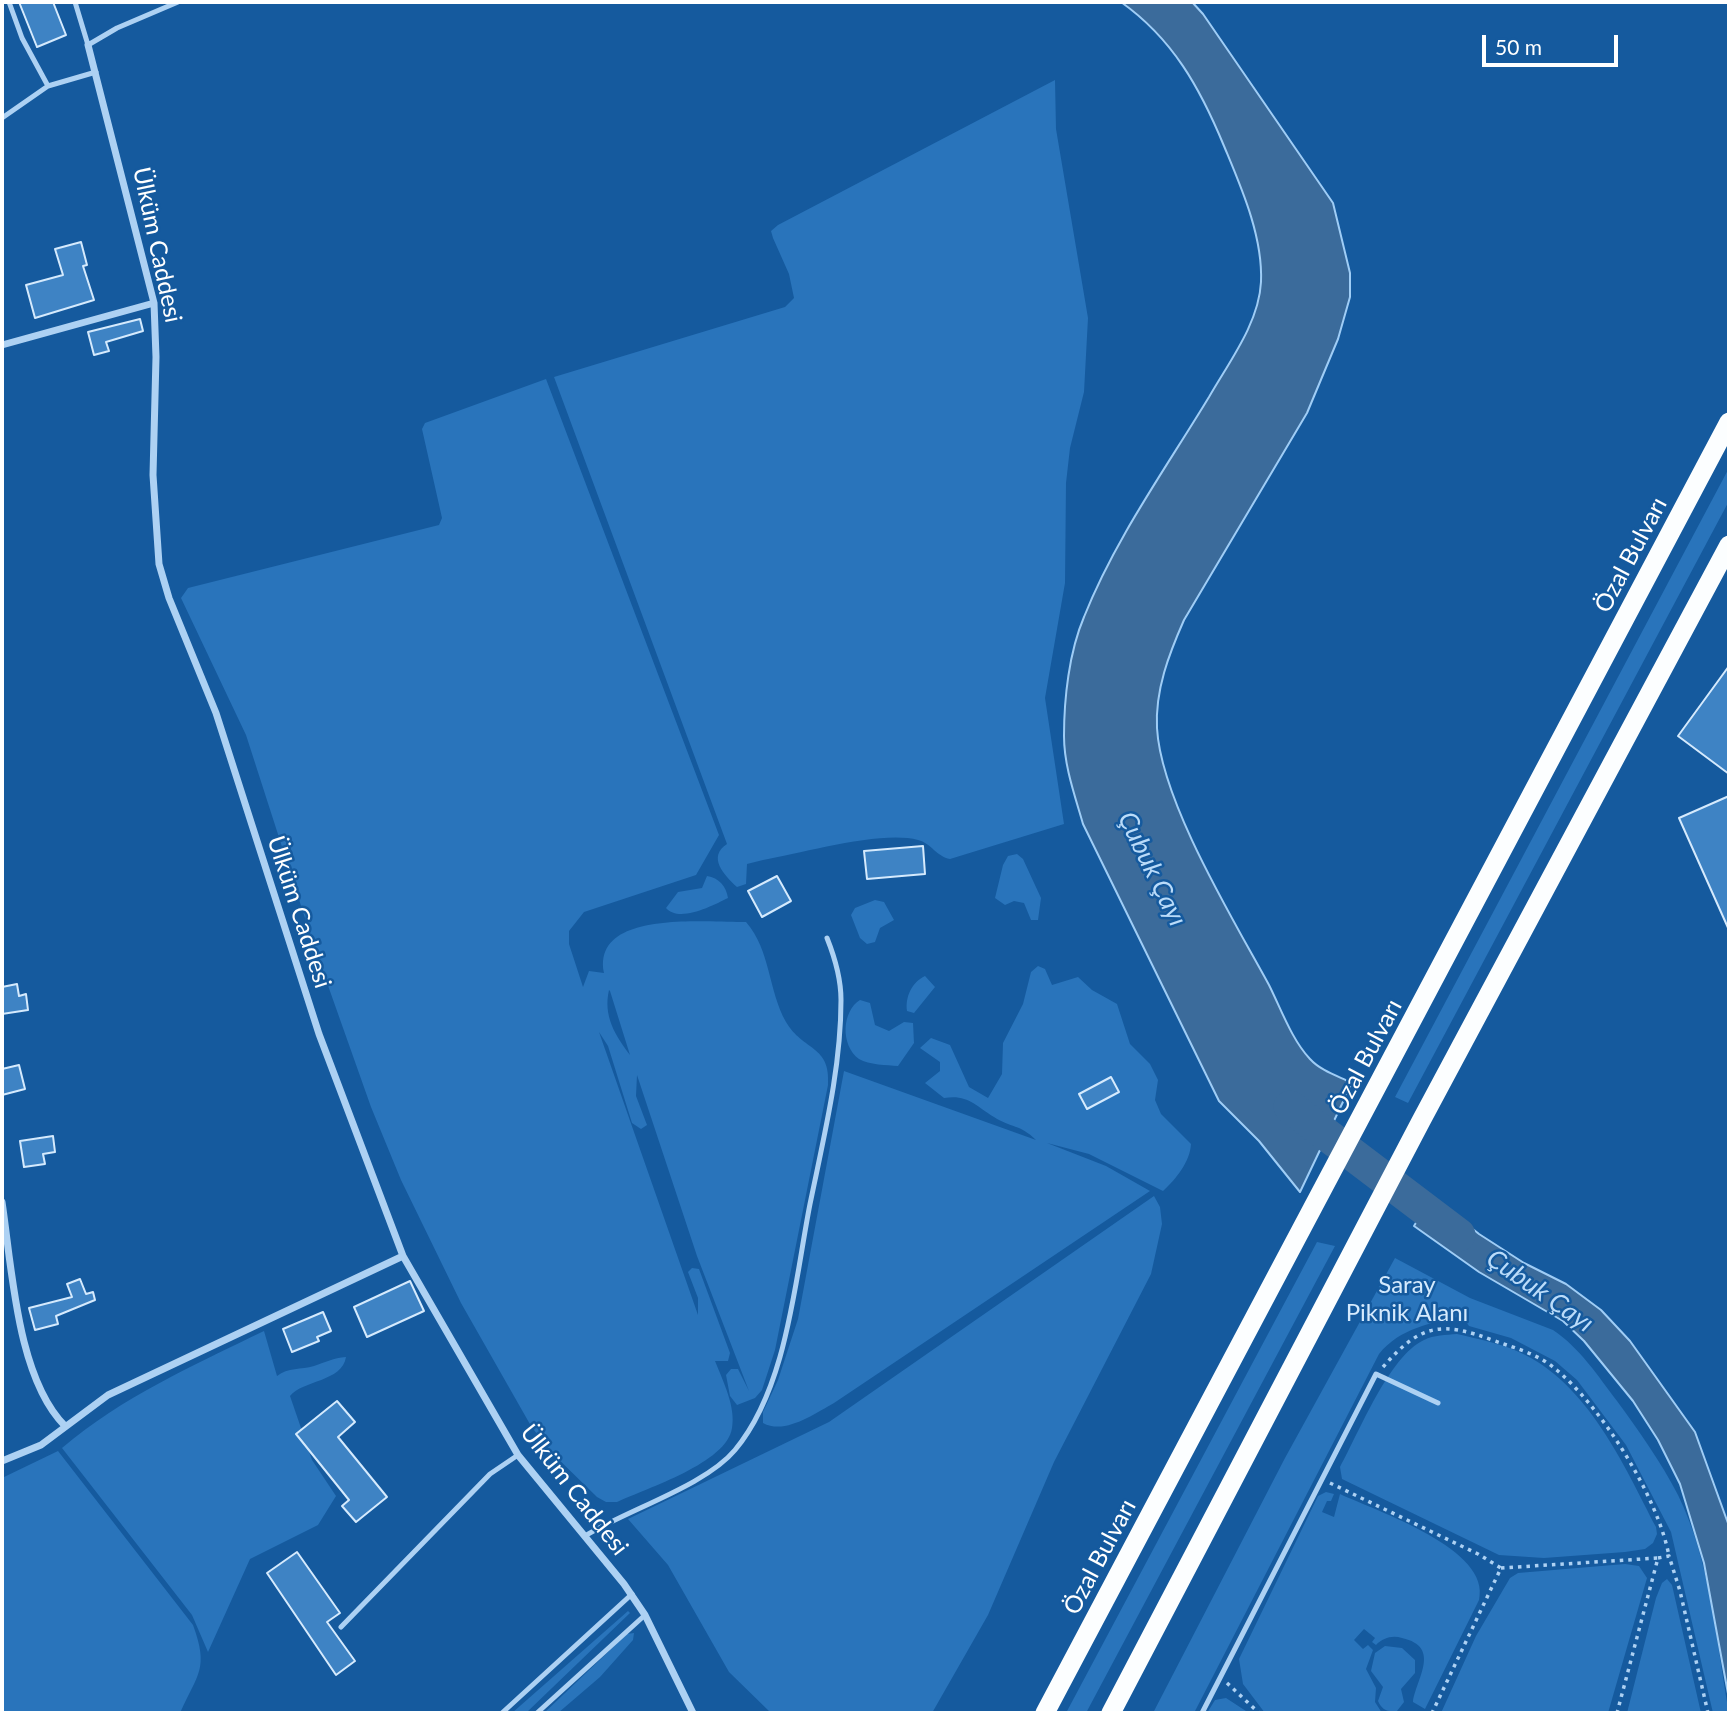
<!DOCTYPE html>
<html>
<head>
<meta charset="utf-8">
<style>
	body { margin:0 }
	#map { position:relative; width:1731px; height:1715px; overflow:hidden; background:#155a9e; font-family:Lato,sans-serif }
	canvas { display:block }
	.frame { position:absolute; inset:0; border:4px solid #fff; pointer-events:none }
	.scale { position:absolute; left:1482px; top:35px; width:136px; height:32px; box-sizing:border-box; border:4px solid #fff; border-top:0; padding-left:9px; font-size:21px; line-height:24px; white-space:nowrap; color:#fff; -webkit-text-stroke:5px #155a9e; paint-order:stroke }
</style>
</head>
<body>
<div id="map">
<canvas width="1731" height="1715"></canvas>
<div class="frame"></div>
<div class="scale">50 m</div>
</div>
<script>
const ctx = document.querySelector('canvas').getContext('2d');
ctx.lineJoin = 'round';
function paint(path, color) { ctx.fillStyle = color; ctx.fill(path, 'evenodd'); }
function strokePath(path, color, width, dash) { ctx.strokeStyle = color; ctx.lineWidth = width; ctx.lineCap = dash ? 'butt' : 'round'; ctx.setLineDash(dash || []); ctx.stroke(path); }
function label(font, color, halo, rows, align = 'center') {
  ctx.font = font + ' Lato,sans-serif'; ctx.lineWidth = 5; ctx.setLineDash([]); ctx.textBaseline = 'middle'; ctx.strokeStyle = halo; ctx.fillStyle = color; for (const [text, x, y, turn = 0] of rows) {
    ctx.save(); ctx.translate(x, y); ctx.rotate((+turn || 0) * Math.PI / 180); ctx.textAlign = isNaN(turn) ? turn : align; if (halo) ctx.strokeText(text, 0, 0); ctx.fillText(text, 0, 0); ctx.restore();
  }
}
const green = new Path2D(`
	M1055 80 1056 129 1088 318 1084 392 1070 448 1066 483 1065 583 1045 698 1064 824 950 859C937 857 931 843 918 840 882 830 803 853 763 860L747 864 746 884 737 887C724 875 707 857 727 844L554 377 785 307 794 298 789 274 773 238 771 231 778 225Z
	M546 379 719 835 696 875 584 912 569 931V944L583 987 589 971 604 973C592 909 707 923 746 922 771 951 768 990 786 1022 803 1051 831 1045 828 1085L775 1350 762 1390 755 1398 737 1405 730 1396 726 1375 731 1369H738L749 1391 697 1256 637 1075 636 1096 647 1125 641 1129 632 1123 608 1046 599 1032 698 1315V1298L688 1272 692 1268 699 1269 730 1353 728 1361H715C723 1381 736 1407 732 1428 727 1463 647 1488 617 1502H606L597 1497 549 1450 531 1426 461 1303 401 1180 371 1107 314 946 246 735 181 598 188 588 439 525 442 518 422 429 425 423ZM609 990 610 991 630 1055C615 1035 603 1016 609 990Z
	M1729 468V501L1408 1103 1395 1097Z
	M1017 854 1023 859 1041 898 1038 920H1031L1024 903 1014 901 1005 905 995 898 1003 865 1008 856Z
	M707 876C719 878 726 886 728 898 712 906 679 923 666 908L678 892 702 888Z
	M875 900 884 902 894 920 880 928 875 942 867 944 860 938 851 915 855 908Z
	M1038 966 1045 969 1052 985 1078 977 1092 990 1117 1004 1130 1044 1150 1064 1158 1080 1155 1100 1161 1114 1191 1144C1190 1162 1176 1179 1163 1191L1089 1154 1047 1143 1106 1166 1150 1191 834 1403C814 1414 785 1435 763 1423V1412L778 1380 798 1319 844 1071 1036 1140C1020 1124 1011 1128 994 1117 975 1105 967 1094 944 1098L925 1083 940 1071V1062L920 1048 931 1038 950 1045 969 1087 988 1098 1002 1074 1003 1043 1023 1004 1031 972Z
	M925 976 935 987 914 1013 907 1011C905 997 912 982 925 976Z
	M860 1000 870 1003 875 1025 889 1031 904 1022 913 1023 914 1043 898 1066C887 1065 869 1065 859 1059 840 1045 842 1011 860 1000Z
	M1154 1196 1160 1207 1162 1224 1151 1274 1054 1462 988 1615 932 1713H771L729 1672 668 1565 628 1519 829 1422Z
	M1317 1242 1335 1246 1086 1713H1066Z
	M1395 1258 1470 1298 1553 1330C1580 1348 1598 1376 1617 1401 1639 1431 1661 1462 1678 1495 1711 1562 1716 1641 1729 1713H1713L1671 1532 1626 1445 1577 1380 1555 1361 1511 1338 1469 1326 1462 1316C1431 1323 1400 1328 1379 1354L1194 1713H1153L1285 1458Z
	M264 1331 277 1376C288 1367 301 1370 314 1366 326 1362 333 1358 346 1357 342 1382 303 1380 290 1396L312 1460 336 1496 318 1525 250 1559 208 1652 192 1615 62 1448C122 1397 194 1365 264 1331Z
	M1457 1334C1478 1339 1499 1343 1519 1352 1587 1382 1624 1465 1656 1527L1657 1534 1653 1543 1645 1549 1625 1552 1544 1558 1499 1555 1342 1479 1340 1467C1359 1433 1389 1356 1424 1340 1434 1335 1446 1335 1457 1334Z
	M58 1451 193 1625C209 1669 198 1673 180 1713H2V1478Z
	M1326 1492 1334 1494 1331 1501H1327L1322 1512 1334 1517 1340 1494C1376 1511 1492 1549 1479 1600L1425 1709 1413 1702C1416 1679 1442 1647 1402 1638 1392 1635 1383 1638 1376 1645L1372 1642 1375 1638 1364 1629 1354 1640 1363 1649 1368 1645 1373 1650 1366 1669 1376 1688 1375 1702 1382 1713H1265L1243 1684 1239 1659 1318 1496Z
	M1625 1564 1639 1566 1647 1578 1608 1713H1441L1476 1636 1510 1578 1518 1573Z
	M1667 1579 1672 1585 1701 1713H1627L1656 1598 1662 1583Z
	M628 1611 630 1613 526 1713H512Z
	M634 1633 633 1640 600 1677 558 1713H544L627 1634Z
	M1385 1646 1402 1648 1415 1660V1673L1401 1689 1404 1702 1397 1711C1387 1712 1382 1710 1378 1701L1383 1687 1371 1671 1375 1653Z
	M1226 1698 1249 1713H1207L1215 1700Z`);
const water = new Path2D(`
	M1121 2H1192L1203 14 1333 203 1350 273V297L1338 339 1307 413 1184 620C1169 654 1155 690 1157 728 1161 801 1233 919 1269 985 1281 1009 1292 1040 1310 1059 1321 1071 1338 1076 1352 1083L1300 1192 1259 1141 1219 1101 1083 824C1075 796 1064 766 1064 736 1064 699 1069 652 1084 617 1115 539 1166 468 1209 397 1229 362 1259 323 1261 282 1263 236 1241 187 1224 146 1200 88 1173 39 1121 2Z
	M1432 1196 1479 1234 1524 1263 1566 1284 1601 1310 1630 1341 1695 1432 1729 1526V1699L1704 1563 1680 1484 1658 1440 1633 1401 1584 1341 1563 1321 1479 1272 1414 1226Z`);
const river = new Path2D(`
	M1290 1107 1459 1235`);
const building = new Path2D(`
	M19 2H53L66 35 37 47Z
	M81 242 87 265 83 266 94 300 35 318 26 285 63 275 55 249Z
	M140 319 143 331 106 342 109 351 94 355 88 332Z
	M1729 666V774L1678 736Z
	M1729 796V930L1679 818Z
	M923 846 925 874 867 879 864 851Z
	M777 876 791 901 762 917 748 891Z
	M17 984 19 996 26 994 28 1010 2 1014V987Z
	M19 1065 25 1089 2 1095V1069Z
	M1111 1077 1119 1092 1087 1109 1079 1094Z
	M53 1136 55 1152 43 1154 45 1164 24 1167 20 1141Z
	M80 1279 86 1294 93 1292 95 1300 56 1316 58 1324 35 1330 29 1308 72 1297 67 1284Z
	M410 1281 424 1311 367 1337 354 1307Z
	M323 1312 331 1331 317 1337 319 1341 292 1352 283 1329Z
	M337 1401 355 1422 338 1437 387 1497 356 1522 342 1506 349 1500 296 1434Z
	M297 1552 340 1613 327 1622 355 1661 336 1675 267 1573Z`);
const path = new Path2D(`
	M1383 1367C1421 1323 1442 1321 1495 1341 1515 1348 1537 1354 1553 1367 1601 1405 1658 1497 1669 1556
	M1330 1483 1478 1554 1501 1568 1432 1713
	M1658 1558 1669 1556 1680 1591 1708 1713
	M1501 1568 1658 1558 1617 1713
	M1227 1683 1259 1713`);
const service = new Path2D(`
	M9 2 22 38 48 86
	M75 2 88 45 117 28 178 2
	M2 118 48 86 96 72
	M585 1536C629 1509 705 1486 735 1450 787 1388 795 1280 810 1204 824 1136 841 1068 841 1000 841 978 835 958 827 938
	M341 1627 490 1474 518 1455
	M502 1713 632 1594
	M537 1713 645 1615
	M1202 1713 1376 1374 1438 1403`);
const minor = new Path2D(`
	M88 45 154 303 156 357 153 475 159 564 169 598 216 713 319 1034 403 1256 518 1455 624 1584 645 1615 693 1713
	M2 345 154 303
	M2 1202C12 1268 17 1378 65 1426
	M2 1461 41 1445 108 1395 403 1256`);
const trunk = new Path2D(`
	M1045 1713 1729 422
	M1111 1713 1421 1121 1729 545`);
const streetNames = [
	["Ülküm Caddesi",157,245,78],
	["Özal Bulvarı",1631,555,-62],
	["Ülküm Caddesi",299,912,72],
	["Özal Bulvarı",1366,1057,-62],
	["Ülküm Caddesi",574,1490,52],
	["Özal Bulvarı",1100,1557,-62]
];
const parkNames = [
	["Saray",1407,1285],
	["Piknik Alanı",1407,1313]
];
const waterNames = [
	["Çubuk Çayı",1152,869,64],
	["Çubuk Çayı",1540,1291,35]
];
paint(green, '#2974bb');
paint(water, '#3b6b9b');
strokePath(water, '#9fcdf6', 2);
strokePath(river, '#3b6b9b', 33);
paint(building, '#3e83c4');
strokePath(building, '#d5eafd', 2);
strokePath(path, '#add1f3', 3.5, [3.5, 5]);
strokePath(service, '#add1f3', 5);
strokePath(minor, '#add1f3', 7);
strokePath(trunk, '#fcfeff', 19);
label('24px', '#fff', '#155a9e', streetNames);
label('24px', '#d5eafd', '#155a9e', parkNames);
label('italic 26px', '#badbf9', '#155a9e', waterNames);
</script>
</body>
</html>
